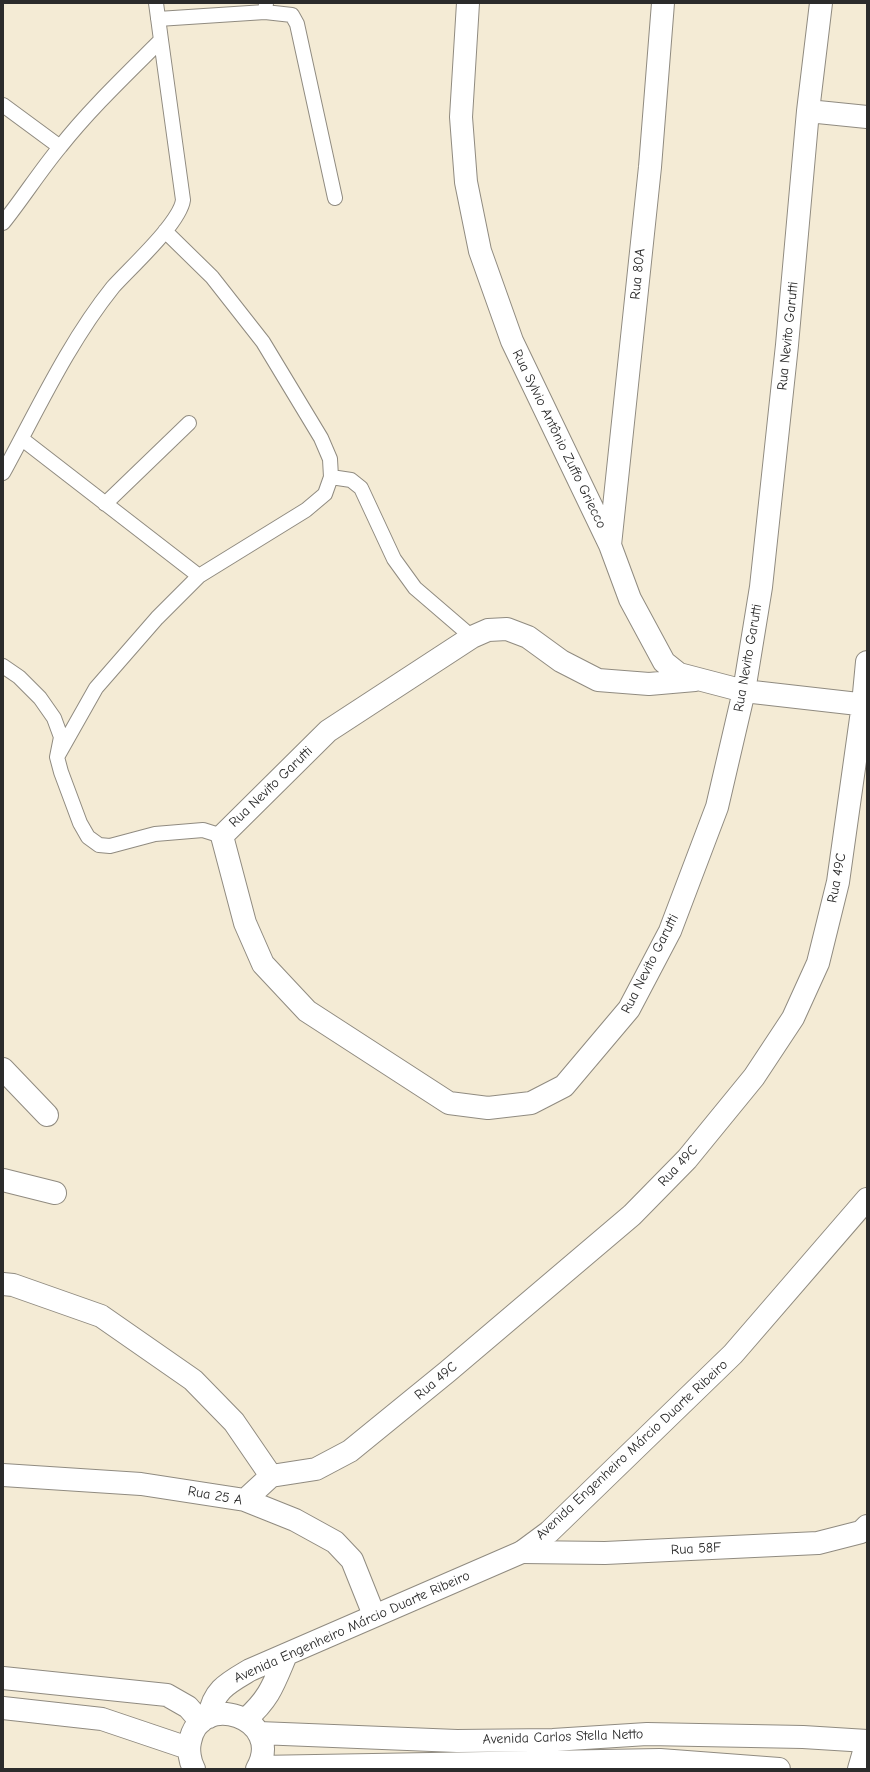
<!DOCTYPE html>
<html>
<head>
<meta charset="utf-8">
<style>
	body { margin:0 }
	#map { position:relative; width:870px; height:1772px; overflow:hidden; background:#f4ebd5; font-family:"Comic Neue",sans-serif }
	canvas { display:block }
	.frame { position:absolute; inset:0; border:4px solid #2b2b2b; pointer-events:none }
</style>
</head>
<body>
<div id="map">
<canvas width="870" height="1772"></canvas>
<div class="frame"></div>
</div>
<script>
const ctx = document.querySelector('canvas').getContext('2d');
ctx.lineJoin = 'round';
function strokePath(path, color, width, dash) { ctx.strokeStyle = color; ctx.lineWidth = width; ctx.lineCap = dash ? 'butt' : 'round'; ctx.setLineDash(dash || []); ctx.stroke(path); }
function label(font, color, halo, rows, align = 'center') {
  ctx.font = font + ' "Comic Neue",sans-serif'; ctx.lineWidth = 3.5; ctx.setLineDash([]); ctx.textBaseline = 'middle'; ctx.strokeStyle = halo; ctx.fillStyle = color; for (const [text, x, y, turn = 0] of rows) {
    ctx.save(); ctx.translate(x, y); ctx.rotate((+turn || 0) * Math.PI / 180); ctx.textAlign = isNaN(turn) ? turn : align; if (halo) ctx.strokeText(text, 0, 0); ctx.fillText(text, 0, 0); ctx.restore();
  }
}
const service = new Path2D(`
	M266 3 265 12 292 15 297 24 335 198
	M158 19 265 12
	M3 105 60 147
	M3 223C23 198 40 171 60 147 90 109 126 75 161 40L156 3
	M22 439 199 576
	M3 473C37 411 68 343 113 287 130 268 180 223 183 200L161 40
	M331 477 351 480 361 488 394 559 415 588 472 637
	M105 504 189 423
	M3 666 19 677 40 698 54 718 61 737 57 757 61 772 80 823 88 837 99 845 110 846 155 834 203 830 222 836
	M57 757 96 688 157 618 199 576 306 510 325 494 331 477 330 459 321 438 263 342 212 277 165 231`);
const minor = new Path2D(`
	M468 3 461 117 466 182 480 251 512 341 610 545 630 599 664 662 679 674 744 691 867 705
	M808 111 867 117
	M610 545 650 167 663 3
	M695 680 649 684 598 680 561 661 528 637 507 629 488 630 472 637 328 731 222 836 245 923 263 964 307 1011 449 1103 488 1108 531 1103 564 1086 629 1009 670 931 717 807 744 691 761 587 787 345 808 111 821 3
	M3 1069 47 1115
	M3 1180 55 1193
	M3 1284 13 1285 101 1316 193 1380 234 1422 271 1476
	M3 1475 141 1484 245 1500 295 1520 335 1542 352 1560 374 1615
	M245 1500 271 1476 316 1469 350 1451 447 1372 632 1215 687 1159 754 1077 793 1018 818 963 838 882 863 704 867 662
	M522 1552 605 1553 818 1543 861 1532 867 1526
	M859 1769 867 1741`);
const tertiary = new Path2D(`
	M3 1678 167 1695 188 1707 201 1722
	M3 1708 102 1719 188 1748
	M209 1717C213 1690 228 1683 250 1670L522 1552 549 1532 733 1354 867 1199
	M246 1719C270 1698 274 1683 286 1655
	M259 1733 457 1741 553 1740 647 1734 803 1737 867 1741
	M258 1767 660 1760 779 1769
	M194 1769C190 1762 188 1750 190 1742 199 1689 286 1718 257 1769`);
const streetNames = [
	["Rua 80A",638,274,-84],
	["Rua Nevito Garutti",788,336,-84],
	["Rua Sylvio Antônio Zuffo Griecco",559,439,64],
	["Rua Nevito Garutti",748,658,-80],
	["Rua Nevito Garutti",271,787,-44],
	["Rua 49C",837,878,-79],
	["Rua Nevito Garutti",650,964,-63],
	["Rua 49C",678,1166,-47],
	["Rua 49C",436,1381,-40],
	["Avenida Engenheiro Márcio Duarte Ribeiro",632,1450,-43],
	["Rua 25 A",215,1496,10],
	["Rua 58F",696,1549,-3],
	["Avenida Engenheiro Márcio Duarte Ribeiro",352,1627,-24],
	["Avenida Carlos Stella Netto",563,1737,-2]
];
strokePath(service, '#908b80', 16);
strokePath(minor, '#908b80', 24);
strokePath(tertiary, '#908b80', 24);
strokePath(service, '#fff', 14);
strokePath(minor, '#fff', 22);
strokePath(tertiary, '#fff', 22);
label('14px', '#2b2b2b', '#fff', streetNames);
</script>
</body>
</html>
